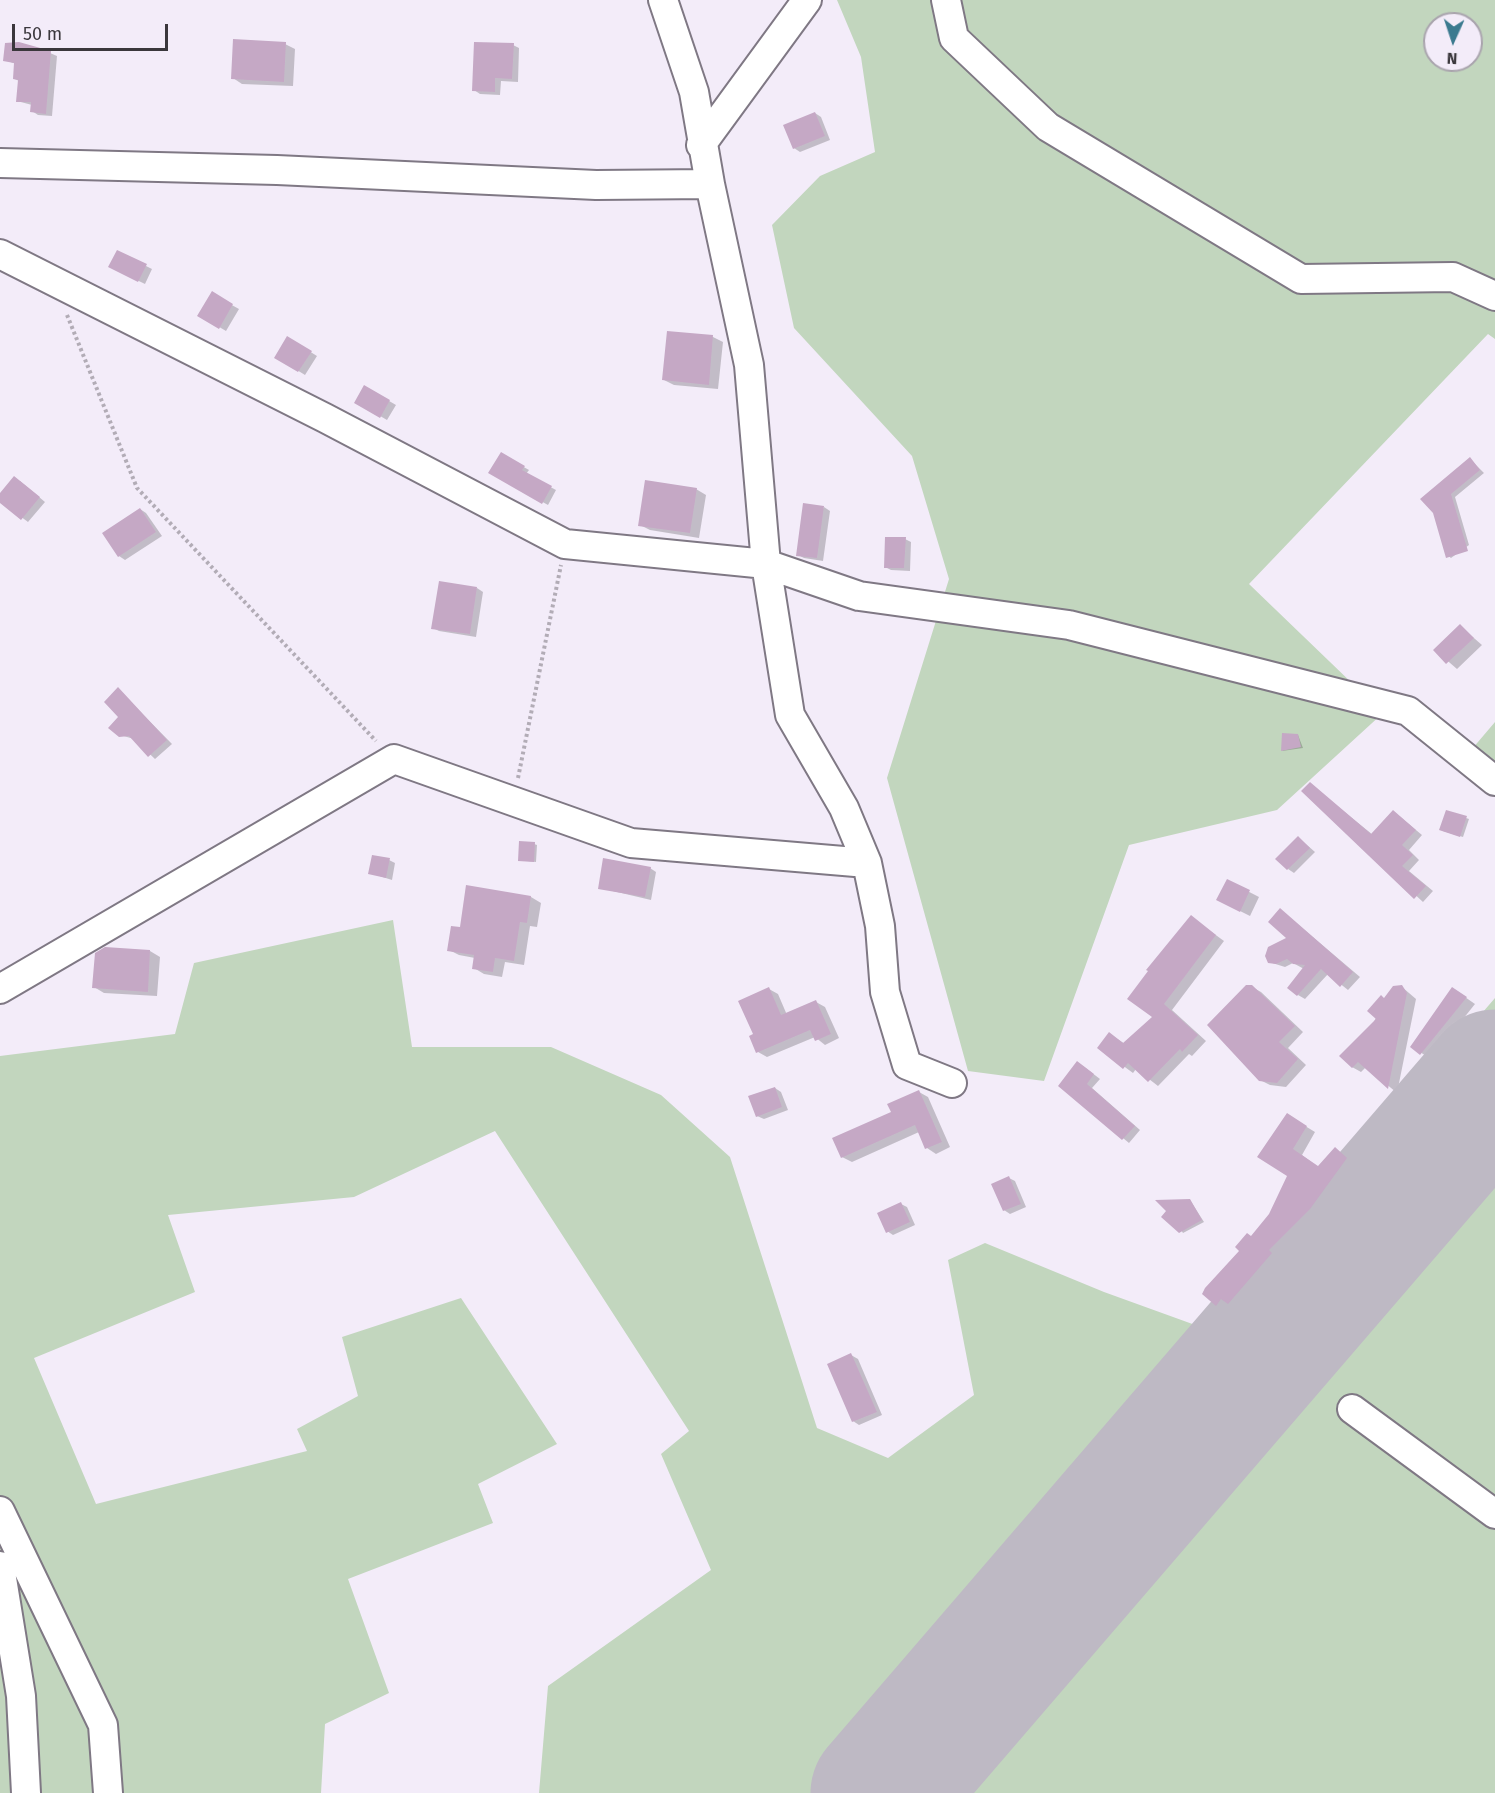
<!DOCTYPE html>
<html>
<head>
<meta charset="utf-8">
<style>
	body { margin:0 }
	#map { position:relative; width:1495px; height:1793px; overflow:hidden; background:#f3ecf9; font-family:"Fira Sans",sans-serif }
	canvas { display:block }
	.north { position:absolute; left:1423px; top:12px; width:60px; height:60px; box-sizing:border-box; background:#f3ecf9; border:2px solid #a9a4ad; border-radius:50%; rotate:183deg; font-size:16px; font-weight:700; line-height:24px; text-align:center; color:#3a373c }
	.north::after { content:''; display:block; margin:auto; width:21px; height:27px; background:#3b7a8f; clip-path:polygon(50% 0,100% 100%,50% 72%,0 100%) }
	.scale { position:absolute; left:12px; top:24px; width:156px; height:27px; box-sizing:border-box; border:3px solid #3a373c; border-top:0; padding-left:8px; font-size:18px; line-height:21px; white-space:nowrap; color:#3a373c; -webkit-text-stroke:4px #f3ecf9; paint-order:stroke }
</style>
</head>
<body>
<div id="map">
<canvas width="1495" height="1793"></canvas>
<div class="north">N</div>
<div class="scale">50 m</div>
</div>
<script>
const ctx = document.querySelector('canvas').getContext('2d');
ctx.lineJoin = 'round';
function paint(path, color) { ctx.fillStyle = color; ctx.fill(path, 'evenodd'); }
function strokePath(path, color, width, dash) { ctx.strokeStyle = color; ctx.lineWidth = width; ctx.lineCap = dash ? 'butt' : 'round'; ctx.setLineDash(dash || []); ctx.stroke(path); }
const green = new Path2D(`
	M837 0H1495V339L1488 334 1249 584 1383 713 1277 810 1129 845 1044 1081 968 1071 887 778 949 579 912 456 794 328 772 225 820 176 875 152 861 57ZM1435 24H1471V60H1435Z
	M1495 722V768L1472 749Z
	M393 920 412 1047H551L661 1095 730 1157 817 1428 888 1458 974 1395 948 1260 985 1243 1104 1292 1209 1330 1495 998V1793H539L548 1686 711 1570 661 1454 689 1431 495 1131 354 1197 168 1215 195 1292 34 1358 96 1504 307 1451 297 1429 358 1396 342 1337 461 1298 557 1444 478 1484 493 1523 348 1579 389 1693 325 1724 321 1793H0V1056L175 1034 194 963Z`);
const shadow = new Path2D(`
	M285 44 295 49 293 86 242 84 233 78Z
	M513 45 519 48 518 82 501 81 500 95 480 94 474 90Z
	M50 53 57 56 52 116 38 115 32 111V105L17 101 19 81 15 79 16 64 5 60Z
	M815 113 821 117 830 140 800 152 794 148Z
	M146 266 152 269 145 284 116 270Z
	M212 294 239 309 226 331 199 315Z
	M669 332 713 337 723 342 718 389 674 385 664 380Z
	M288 338 317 356 305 375 276 357Z
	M365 387 396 405 387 420 356 402Z
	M501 454 529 470 526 474 556 490 548 505 490 473Z
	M1470 459 1484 473 1455 497 1469 545 1451 558 1447 555 1434 513Z
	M20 481 45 502 28 522 0 501V495Z
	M696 489 706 495 699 538 650 530 640 525Z
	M824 507 830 511 823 561 804 558 798 555Z
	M140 509 146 513 162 536 125 560 119 556Z
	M905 539 911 542 910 571 891 570 885 567Z
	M477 588 483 592 476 637 439 631 433 628Z
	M1460 626 1482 645 1457 669 1435 650Z
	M118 689 172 744 155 759 134 739 120 735Z
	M1298 735 1303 748 1282 751Z
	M1310 784 1373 835 1393 811 1422 835 1409 850 1419 860 1409 871 1433 891 1423 902 1303 791Z
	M1466 818 1469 819 1463 837 1443 831Z
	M1299 838 1315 852 1294 873 1288 869Z
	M534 844 537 845 536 862 519 860Z
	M389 860 395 863 392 880 370 873Z
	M650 868 656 872 651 900 600 888Z
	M1228 881 1259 897 1250 916 1228 905Z
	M467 887 531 897 541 903 537 927 530 926 524 965 505 962 502 977 484 974 474 968 475 958 459 955 449 950 461 929Z
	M1281 910 1360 977 1348 990 1328 974 1305 999 1298 995 1304 969 1293 963 1285 967 1269 962 1289 938Z
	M1191 917 1224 941 1172 1010 1206 1041 1192 1056 1189 1054 1158 1086 1136 1069 1133 1073 1099 1048 1110 1034 1125 1044 1154 1017Z
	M106 948 150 951 160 957 157 996 104 993 94 987Z
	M1252 987 1261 992 1303 1032 1288 1048 1306 1065 1286 1087 1270 1085 1260 1080Z
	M1402 987 1416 999 1397 1093 1366 1067 1361 1072 1352 1067 1385 999Z
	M769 989 778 994 787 1015 816 1002 825 1007 839 1038 825 1045 815 1037 767 1057 758 1052 755 1035Z
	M1462 995 1475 1004 1431 1059 1412 1047Z
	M1083 1066 1100 1079 1092 1088 1140 1130 1129 1143 1060 1086Z
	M775 1088 781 1092 788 1110 764 1119 757 1116Z
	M919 1092 928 1097 950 1147 936 1154 927 1148 919 1132 852 1162 842 1157Z
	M1287 1115 1315 1132 1302 1155 1319 1168 1335 1149 1356 1164 1319 1215 1278 1257 1281 1259 1238 1308 1231 1304 1226 1310 1204 1294 1270 1215 1289 1175Z
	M1009 1178 1015 1181 1026 1207 1010 1214 1004 1210Z
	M1190 1200 1204 1222 1183 1233 1168 1211Z
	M901 1204 907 1207 915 1225 893 1235 887 1231Z
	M851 1355 858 1359 882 1415 859 1425 853 1421Z`);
const runway = new Path2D(`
	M881 1793 1495 1080`);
const building = new Path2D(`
	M233 39 286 42 284 82 231 79Z
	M19 42 51 51 46 114 30 112 31 102H16L18 80 13 79 14 63 3 61 5 43Z
	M474 42 514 43 512 79 495 78V92L472 91Z
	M815 112 825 136 793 149 783 125Z
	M117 250 147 264 138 282 108 267Z
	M212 291 233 304 219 329 197 316Z
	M667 331 713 335 709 385 662 380Z
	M287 336 312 351 298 372 274 358Z
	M364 385 390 400 380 418 354 403Z
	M501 452 525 466 522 470 552 486 542 504 488 473Z
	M1470 457 1480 470 1451 494 1468 551 1446 558 1433 513 1420 499Z
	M14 476 40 497 21 520 0 503V493Z
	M645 480 697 488 690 533 638 526Z
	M803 503 824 506 817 558 796 556Z
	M140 508 156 532 118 557 102 533Z
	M885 537H906L904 568H884Z
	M439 581 477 587 470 634 431 629Z
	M1460 624 1474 638 1446 664 1433 650Z
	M118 687 167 740 148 757 129 736 119 737 108 728 118 717 104 702Z
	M1282 733 1298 734 1301 747 1281 751Z
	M1310 782 1371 834 1393 810 1416 830 1402 845 1413 855 1402 866 1426 886 1414 899 1301 791Z
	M1446 810 1467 816 1460 837 1439 830Z
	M1298 836 1310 848 1287 870 1275 859Z
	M519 841 535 842 534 862 518 861Z
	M372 855 390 858 386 878 368 874Z
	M603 858 651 867 645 897 598 889Z
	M1227 879 1250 890 1240 912 1216 900Z
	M466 885 531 896 527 923 520 922 514 961 495 958 493 972 472 969 474 955 447 951 451 926 460 927Z
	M1280 908 1353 972 1340 987 1321 969 1297 996 1287 988 1305 965 1293 964 1287 959 1276 964 1268 963 1265 956 1268 947 1286 938 1268 922Z
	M1191 915 1216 935 1164 1004 1198 1035 1182 1052 1180 1049 1148 1082 1128 1063 1123 1069 1097 1048 1109 1032 1123 1043 1152 1017 1127 999 1148 971 1146 970Z
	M105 947 150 950 148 992 92 988 95 953Z
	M1246 985H1252L1295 1026 1279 1042 1298 1059 1277 1083 1259 1081 1207 1025Z
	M1402 985 1407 993 1388 1089 1358 1062 1352 1068 1339 1056 1376 1019 1367 1011 1381 995 1384 998 1393 986Z
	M769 987 781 1015 816 1000 831 1034 815 1041 810 1030 756 1053 749 1036 753 1034 738 1001Z
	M1452 987 1467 997 1420 1055 1410 1047Z
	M1077 1061 1094 1074 1087 1084 1135 1126 1122 1140 1058 1086Z
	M775 1087 782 1107 756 1117 748 1096Z
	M919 1090 942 1142 925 1149 915 1125 841 1158 832 1138 891 1112 887 1104Z
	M1287 1113 1307 1126 1293 1149 1318 1166 1335 1147 1347 1158 1310 1209 1269 1250 1272 1253 1228 1304 1221 1299 1216 1306 1202 1294 1205 1288 1239 1251 1235 1247 1247 1233 1251 1236 1269 1214 1287 1176 1257 1157Z
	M1009 1176 1021 1204 1003 1211 991 1184Z
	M1190 1199 1202 1220 1179 1233 1161 1217 1166 1211 1155 1200Z
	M901 1202 910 1222 886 1233 877 1213Z
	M851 1353 877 1412 852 1422 827 1364Z`);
const path = new Path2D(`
	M67 315 137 488 376 741
	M518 778 561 565`);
const minor = new Path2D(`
	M946 0 954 38 1048 127 1301 279 1453 277 1495 296
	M701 145 807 0
	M0 163 277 170 596 185 710 184 694 92 663 0
	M710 184 749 365 766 564 790 715 844 808 867 863 880 926 885 992 907 1065 952 1083
	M0 254 325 418 565 544 766 564 859 596 1069 625 1408 711 1495 781
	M0 989 394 759 631 843 867 863
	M1352 1409 1495 1514
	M0 1511 103 1725 108 1793
	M0 1566 21 1696 26 1793`);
paint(green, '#c2d6be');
paint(shadow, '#0003');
strokePath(runway, '#beb9c4', 141);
paint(building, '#c5a8c5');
strokePath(minor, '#7f7884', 32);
strokePath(path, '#b2acb6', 4, [3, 3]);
strokePath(minor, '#fff', 28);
</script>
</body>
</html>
